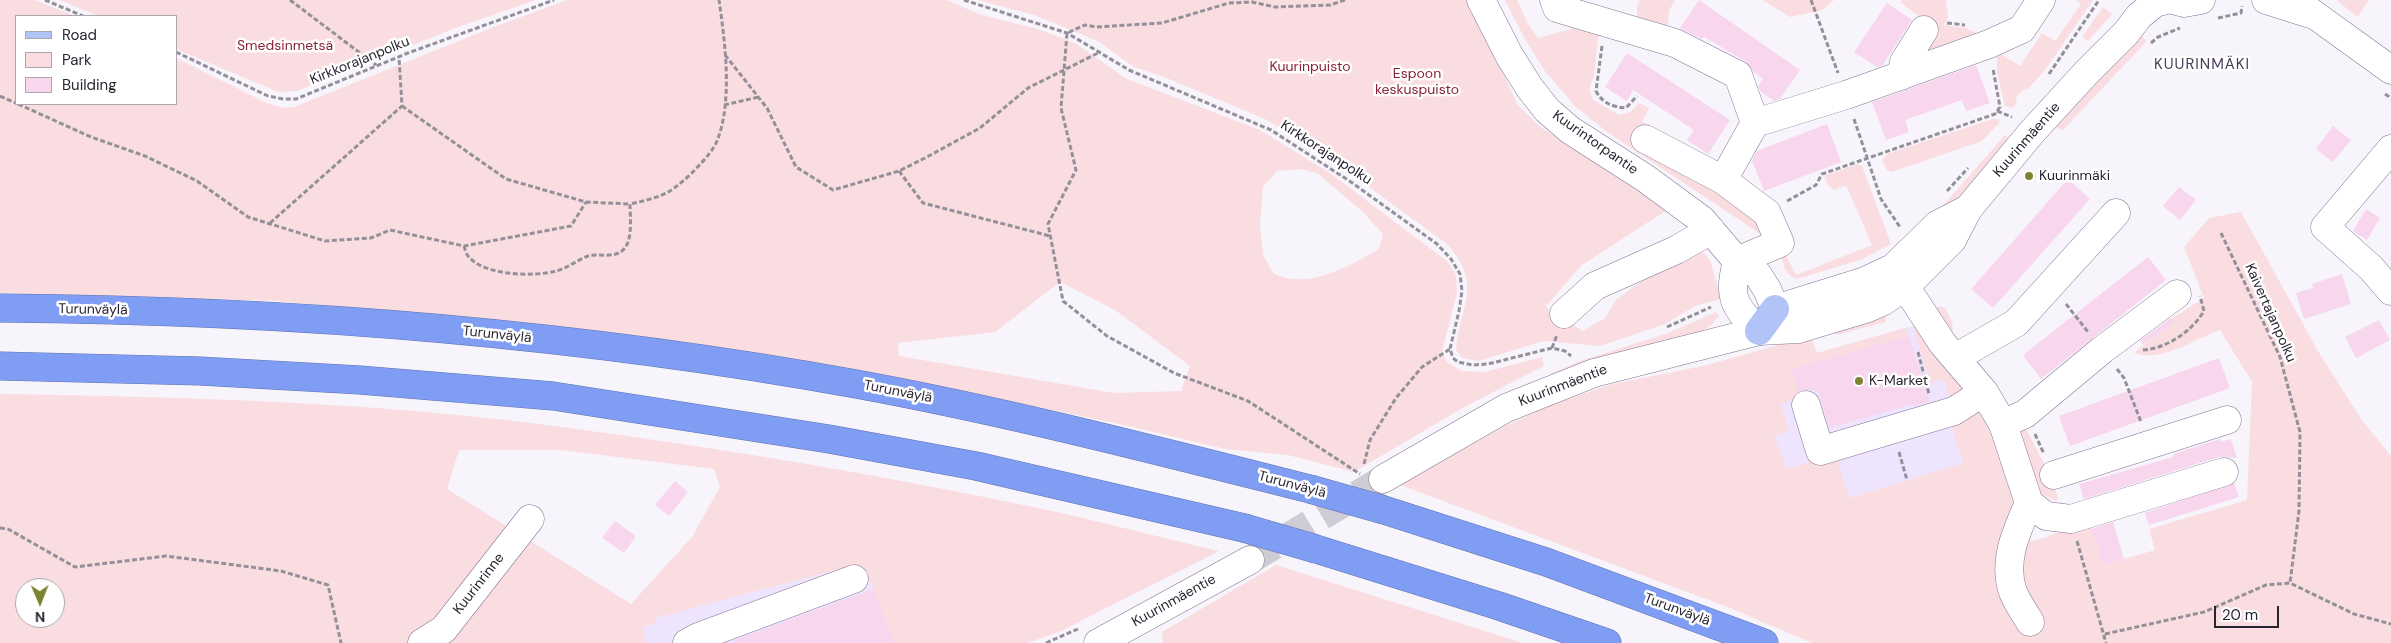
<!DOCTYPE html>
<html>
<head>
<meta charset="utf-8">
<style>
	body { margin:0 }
	#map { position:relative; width:2391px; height:643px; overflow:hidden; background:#f7f4fc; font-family:"DM Sans",sans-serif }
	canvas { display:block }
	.legend { position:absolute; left:15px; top:15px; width:162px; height:90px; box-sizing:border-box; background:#fff; border:1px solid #aaa8ad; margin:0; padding:6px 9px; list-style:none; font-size:15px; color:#2a2532 }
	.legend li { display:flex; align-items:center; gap:10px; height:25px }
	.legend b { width:25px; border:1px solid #aaa8ad }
	.north { position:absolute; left:15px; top:578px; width:50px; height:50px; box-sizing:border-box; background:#fff; border:1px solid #aaa8ad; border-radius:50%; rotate:179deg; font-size:14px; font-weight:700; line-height:20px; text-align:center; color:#2a2532 }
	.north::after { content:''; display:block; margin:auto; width:18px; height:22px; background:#7d8430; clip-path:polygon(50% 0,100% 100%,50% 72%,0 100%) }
	.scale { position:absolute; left:2214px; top:606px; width:65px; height:22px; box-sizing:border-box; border:2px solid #2a2532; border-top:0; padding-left:6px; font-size:15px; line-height:18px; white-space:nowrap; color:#2a2532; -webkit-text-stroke:4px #fff; paint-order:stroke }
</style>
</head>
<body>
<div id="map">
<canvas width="2391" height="643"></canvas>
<ul class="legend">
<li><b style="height:6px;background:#b2c4f7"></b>Road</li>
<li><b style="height:14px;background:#fadde0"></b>Park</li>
<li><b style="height:14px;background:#f8d6ee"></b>Building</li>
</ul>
<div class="north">N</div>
<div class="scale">20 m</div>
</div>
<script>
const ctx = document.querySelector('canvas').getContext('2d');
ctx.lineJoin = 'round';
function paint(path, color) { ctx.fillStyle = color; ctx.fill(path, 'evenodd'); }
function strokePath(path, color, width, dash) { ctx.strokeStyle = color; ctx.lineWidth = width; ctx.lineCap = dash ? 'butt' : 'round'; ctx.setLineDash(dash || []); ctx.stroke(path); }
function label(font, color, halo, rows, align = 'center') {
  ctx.font = font + ' "DM Sans",sans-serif'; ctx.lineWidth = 5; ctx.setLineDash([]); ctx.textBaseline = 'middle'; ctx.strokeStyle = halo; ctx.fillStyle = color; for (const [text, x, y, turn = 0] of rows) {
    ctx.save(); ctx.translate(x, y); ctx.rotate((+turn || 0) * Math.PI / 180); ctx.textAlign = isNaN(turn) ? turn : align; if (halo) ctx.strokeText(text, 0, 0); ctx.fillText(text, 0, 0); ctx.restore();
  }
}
const built = new Path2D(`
	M1919 322 1988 410 1963 463 1849 498 1829 456 1787 470 1725 387 1817 353 1913 326Z
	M856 568 876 572 911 643H646L643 627 656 624 655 618 839 569Z`);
const green = new Path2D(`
	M0 0H35L75 16H16V104H176V58L267 103 283 108 294 107 491 28 567 0H947L981 15 1038 29 1075 43 1127 79 1260 130 1330 173 1448 262 1456 275 1457 293 1442 351 1446 361 1461 371 1485 372 1542 357 1544 366 1466 406 1354 472 1288 455 1225 449 1124 425 894 377 708 346 540 324 276 301 0 293ZM1299 169 1317 173 1361 210 1383 234 1379 249C1355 263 1322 282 1293 279 1287 279 1280 276 1274 274L1263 255 1260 224 1263 187 1277 171ZM1060 282 1115 310 1190 366 1181 391 1114 393 899 356 898 343 995 332Z
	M60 0H535L453 29 297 91 278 92 176 49V16H98Z
	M977 0H1470L1517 104 1540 127 1626 181 1667 210 1582 265 1546 306 1561 324 1568 322 1583 331 1605 318 1616 300 1658 269 1689 256 1703 252 1710 260 1721 299 1695 306 1665 324 1600 346 1544 341 1478 361 1462 358 1456 350C1460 304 1484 286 1447 244L1322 153 1265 119 1164 77 1134 67 1098 41 1034 15Z
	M1505 0H1517L1528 24 1538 38 1571 29 1566 17 1599 29 1594 76 1589 88 1593 100 1619 115 1630 112 1639 103 1649 108 1642 121 1658 130 1655 137 1759 218 1762 235 1607 132 1575 106 1545 71 1526 41Z
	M1640 0H1675L1669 11 1667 36 1637 26V6Z
	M1763 0H1834L1822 10 1790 17Z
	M1902 0H1946L1948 19 1943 25 1966 28 1985 36 1916 66 1931 25 1900 2Z
	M2076 0H2093L2045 70 2027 90 2025 88 2015 98 2017 102 2012 108 2005 106 1997 72V57L2001 54 2020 66 2042 33 2055 41 2081 4Z
	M2336 0H2369L2358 17Z
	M2103 7 2112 14 2088 41 2082 37Z
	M2139 34 2147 41 2063 130 2057 128 2056 125Z
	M1992 119H1998L2000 122 1982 141 1892 172 1887 170 1882 160 1887 154Z
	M2005 135 2009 138C1995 167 1969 190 1945 210L1941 208Z
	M1858 164 1862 166 1891 244 1860 260 1797 279C1787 276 1783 267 1782 257L1786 255 1796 275 1872 245 1846 185 1834 190 1828 185 1824 176Z
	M2241 212 2318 351 2361 419 2391 456V643H1812L1725 606 1400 485 1505 426 1550 405 1613 384 1703 366 1811 336 1817 353 1905 328 1909 336 1792 369 1800 398 1780 404 1789 430 1774 436 1787 469 1829 456 1837 460 1849 498 1963 463 1951 424 1978 410H1988L2030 541 2038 540 2090 520 2103 565 2155 550 2149 529 2247 500 2252 382 2220 330C2194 339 2162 363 2134 353L2173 322 2171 319 2204 298 2184 247 2209 218Z
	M1938 306 1945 308C1950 316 1956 328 1951 336L1935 309Z
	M1716 312 1719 316 1711 325 1697 334 1553 379 1551 374 1577 362 1668 333Z
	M1885 314 1886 322 1836 335 1834 329Z
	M1919 322 1964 386 1960 393 1950 399 1944 379 1930 383 1913 326Z
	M0 394C187 397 376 402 562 427 721 448 882 475 1038 508 1099 521 1159 537 1219 551L1059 632 1027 643H894L866 570 855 568 839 569 656 618V624L643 627 646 643H0ZM459 450H560L714 469 720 487 692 537 631 604 447 489ZM25 588H55V618H25Z
	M2024 425 2051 477 2058 498 2056 501 2037 492 2015 426Z
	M1276 565 1523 643H1163L1162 632Z`);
const building = new Path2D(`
	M1699 0 1800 70 1780 99 1774 101 1760 91 1758 86 1763 79 1753 71 1745 61 1704 37 1702 39 1680 28Z
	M1887 3 1912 20 1882 66 1877 67 1854 52Z
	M1627 53 1730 120 1708 154 1687 140 1694 130 1633 90 1627 101 1605 87Z
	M1976 65 1990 103 1966 111 1962 100 1905 120 1909 132 1886 140 1872 102Z
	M1827 124 1841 162 1764 191 1752 160 1757 151Z
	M2333 126 2351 140 2333 162 2316 149Z
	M2068 179 2090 199 1993 308 1971 289Z
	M2179 187 2196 200 2180 220 2163 206Z
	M2366 209 2380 218 2367 240 2353 231Z
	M2148 257 2166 280 2041 379 2023 355Z
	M2342 274 2351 304 2304 319 2296 293 2313 288 2312 284Z
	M2171 318 2174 322 2143 345 2140 341Z
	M2379 320 2390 340 2356 358 2345 337Z
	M1909 336 1930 402 1914 406 1913 404 1829 428 1819 392 1809 390 1798 392 1792 369Z
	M2219 358 2230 388 2070 446 2059 416Z
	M2220 439 2221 442 2231 439 2237 458 2219 457 2084 499 2079 484 2173 457V454Z
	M675 481 688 492 669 516 655 505Z
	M2234 483 2239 497 2149 525 2145 513Z
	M615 521 636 536 624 553 602 538Z
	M2113 522 2124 559 2103 565 2092 529Z
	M873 589 894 643H734L733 641Z`);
const minorTunnel = new Path2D(`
	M1250 560 1383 479`);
const path = new Path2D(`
	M45 0 83 16
	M290 0 376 65
	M964 0 1067 33 1129 70 1271 130 1351 182 1437 244 1451 259 1460 274 1462 291 1459 311 1450 349 1453 358 1458 362 1473 365 1488 364 1552 348 1565 351 1571 356
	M1345 0 1330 5 1275 7 1252 2 1229 3 1162 23 1096 27 1085 25 1067 33 1061 108 1076 170 1048 224 1063 301 1107 336 1174 373 1248 401 1360 474
	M1811 0 1838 73
	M2218 18 2241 13 2242 6
	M1947 23 1965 25
	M2151 43 2158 37 2180 28
	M1602 46 1596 91C1602 103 1613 107 1626 108L1637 96
	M176 52 268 96 283 99H296L408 53 554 0
	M725 55 767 108 796 167 833 190 899 171 925 158 980 128 1028 88 1100 52
	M2049 74 2099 0
	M2385 94 2391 98
	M0 96 16 103
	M18 104 91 137 145 156 197 181 248 217 325 241 371 238 390 230 464 246 571 226 586 202
	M724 105 759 97
	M402 106 506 179 586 202 630 204
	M1997 111 2012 117
	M1854 119 1881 199 1900 227
	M899 171 923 203 1050 236
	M1947 191 1968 168
	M1787 201 1816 185 1822 174 1995 114 2000 107 1993 69
	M270 223 402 106 399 57
	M2221 233 2280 357 2300 432 2299 511 2290 583
	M464 246C465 249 466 254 468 256 484 276 534 277 556 271 568 268 577 260 588 256 599 253 615 259 624 249 633 239 630 217 630 204 643 201 658 198 670 191 683 183 711 156 717 141 733 101 725 42 719 0
	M2066 304 2088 332
	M1667 327 1711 307
	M1552 348 1557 335
	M2143 350C2168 348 2192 331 2204 311L2200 296
	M1918 352 1929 394
	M2117 369 2124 378 2141 422
	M2035 434 2044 454
	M1899 452 1907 480
	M1364 464 1370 440 1396 398 1422 367 1450 349
	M0 528 8 529 75 567 166 556 281 571 328 585 341 643
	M2077 541 2106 643
	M2105 634 2204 612 2266 585 2290 583 2354 614 2391 624
	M1046 643 1078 629`);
const minor = new Path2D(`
	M1481 0 1509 55 1529 87 1547 110 1570 130 1645 178 1702 220 1737 261 1758 275 1768 291 1775 309 1865 281 1893 268 1937 225 1968 209
	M1554 0 1557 8 1675 43 1738 75 1755 123
	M2173 0 2184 3 2201 0
	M2266 0 2310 14
	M2294 0 2391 70
	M1901 76 1904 62 1924 30
	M1645 139 1723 180 1767 213 1780 243 1737 261
	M2391 149 2325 227 2371 268 2391 291
	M1723 180 1755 123 1846 95 1989 44 2022 29 2041 0
	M1737 261C1728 297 1733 306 1759 331
	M1895 271 1943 344 1984 392 2003 424 2029 503 2046 516 2071 519 2224 472
	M1564 314 1595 286 1676 250 1711 230
	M1955 358 2016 323 2116 213
	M1806 405 1820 451 1954 411 1984 392
	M2003 424 2025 414 2102 350 2177 294
	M2054 475 2227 420
	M1383 479 1506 408 1594 373 1759 331 1798 329 1868 308 1882 302 1906 286 1952 240 1968 209 2032 132 2086 73 2126 33 2139 16 2155 3 2166 0
	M2029 503C2017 530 2002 561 2013 592 2017 602 2024 612 2030 622
	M422 643 444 629 530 519
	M687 643 698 637 854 579
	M1098 643 1250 560`);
const major = new Path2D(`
	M1759 331 1775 309`);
const highway = new Path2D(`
	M0 308C286 310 574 333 856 384 1009 412 1159 451 1310 489
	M0 366 200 371 360 380 553 396 829 439 976 466 1244 528
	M1384 510 1546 562 1764 643
	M1316 549 1499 606 1607 643`);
const highwayBridge = new Path2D(`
	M1310 489 1384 510
	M1244 528 1316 549`);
const markers = [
	[2029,176,5,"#7d8430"],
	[1859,381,5,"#7d8430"]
];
const parkNames = [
	["Smedsinmetsä",285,46],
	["Kuurinpuisto",1310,67],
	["Espoon",1417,74],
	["keskuspuisto",1417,90]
];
const streetNames = [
	["Kirkkorajanpolku",360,61,-22],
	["Kuurinmäentie",2027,140,-49],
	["Kuurintorpantie",1595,143,35],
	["Kirkkorajanpolku",1326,153,33],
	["Turunväylä",93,310,1],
	["Kaivertajanpolku",2270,313,66],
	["Turunväylä",497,335,6],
	["Kuurinmäentie",1563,386,-21],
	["Turunväylä",898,392,11],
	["Turunväylä",1292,485,15],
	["Kuurinrinne",479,584,-52],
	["Kuurinmäentie",1174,601,-29],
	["Turunväylä",1677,610,20]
];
const poiNames = [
	["Kuurinmäki",2039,176],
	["K-Market",1869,381]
];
const neighbourhoodNames = [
	["KUURINMÄKI",2202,65]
];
paint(built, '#eee4fe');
paint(green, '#fadde0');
paint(building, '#f8d6ee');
strokePath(minorTunnel, '#cecbd4', 28, [28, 14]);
strokePath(minor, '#817594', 29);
strokePath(major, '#6173af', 29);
strokePath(highway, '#6173af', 29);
strokePath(path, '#94909a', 3, [5, 2.5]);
strokePath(minor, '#fff', 28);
strokePath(major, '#b2c4f7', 28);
strokePath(highway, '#7f9df2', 28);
strokePath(highwayBridge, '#6173af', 29, []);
strokePath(highwayBridge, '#7f9df2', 28);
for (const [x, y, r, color] of markers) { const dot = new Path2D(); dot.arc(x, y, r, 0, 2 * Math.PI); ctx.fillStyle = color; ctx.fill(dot); strokePath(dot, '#fff', 2); }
label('14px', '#87223a', '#fff', parkNames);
label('14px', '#2a2532', '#fff', streetNames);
label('14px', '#2a2532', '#fff', poiNames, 'left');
ctx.letterSpacing = '1px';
label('15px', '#483d59', '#fff', neighbourhoodNames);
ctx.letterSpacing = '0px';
</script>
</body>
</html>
